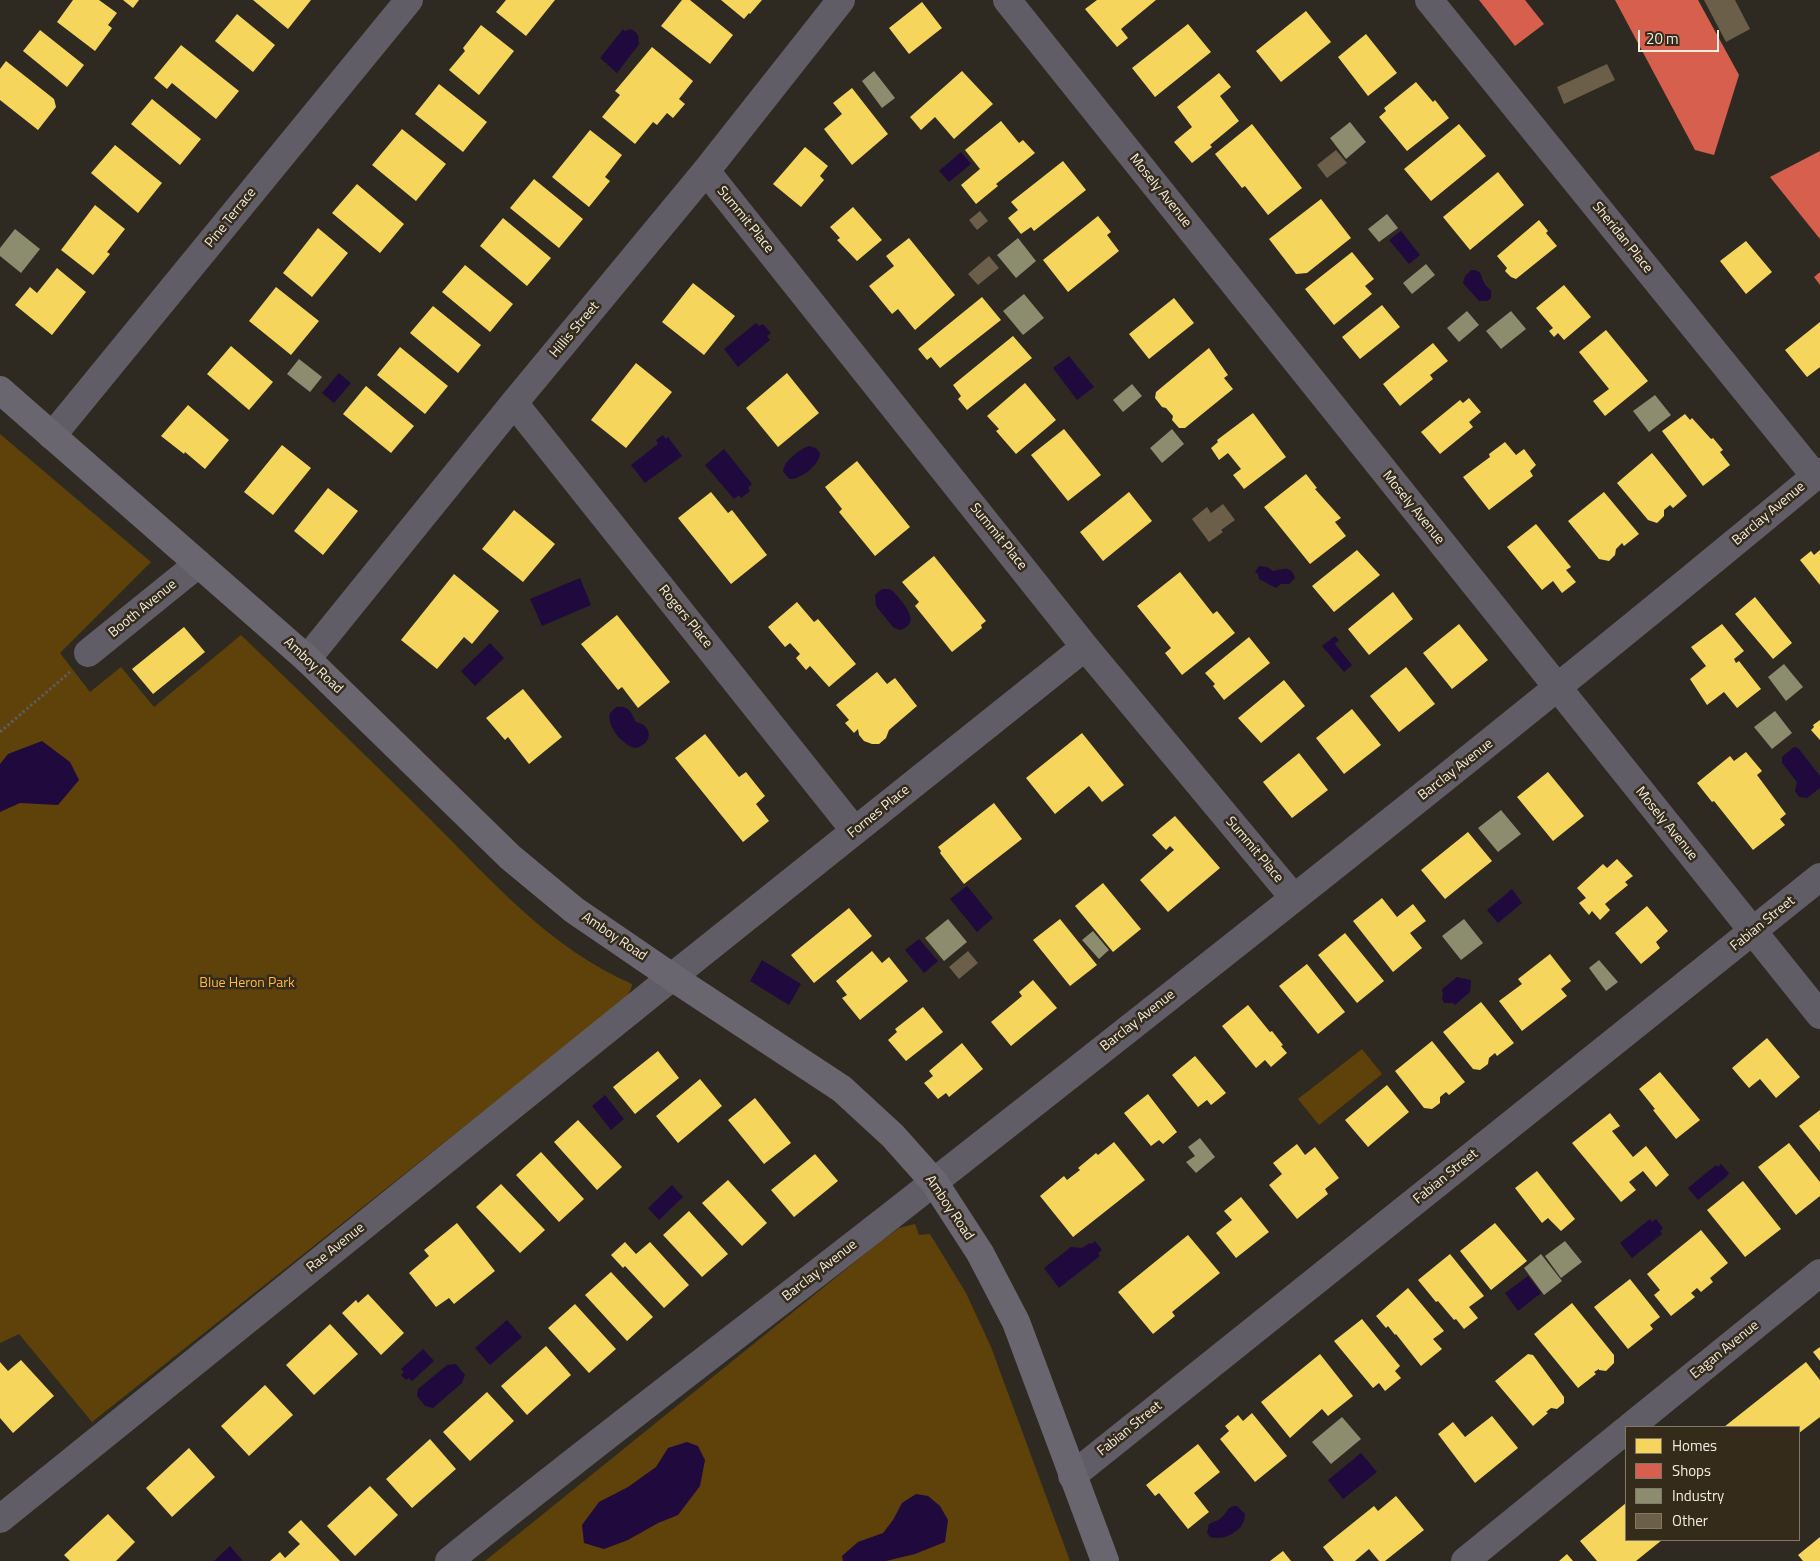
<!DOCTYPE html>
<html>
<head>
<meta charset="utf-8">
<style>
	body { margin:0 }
	#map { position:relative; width:1820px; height:1561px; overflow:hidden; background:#2f2a21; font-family:"Titillium Web",sans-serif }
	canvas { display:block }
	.legend { position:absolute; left:1625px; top:1426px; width:175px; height:115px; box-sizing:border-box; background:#352b1b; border:1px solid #81786b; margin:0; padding:6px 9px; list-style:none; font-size:15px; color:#f3ece2 }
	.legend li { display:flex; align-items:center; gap:10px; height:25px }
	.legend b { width:25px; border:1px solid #81786b }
	.scale { position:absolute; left:1638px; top:30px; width:81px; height:22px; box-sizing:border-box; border:2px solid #f3ece2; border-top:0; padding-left:6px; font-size:15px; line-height:18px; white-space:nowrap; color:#f3ece2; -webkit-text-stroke:4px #352b1b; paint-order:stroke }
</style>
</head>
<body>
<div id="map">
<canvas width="1820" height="1561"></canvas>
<ul class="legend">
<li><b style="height:14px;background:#f6d55c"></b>Homes</li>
<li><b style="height:14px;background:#d6604d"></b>Shops</li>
<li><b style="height:14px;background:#8c8c6e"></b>Industry</li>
<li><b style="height:14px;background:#6b5f49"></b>Other</li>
</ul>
<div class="scale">20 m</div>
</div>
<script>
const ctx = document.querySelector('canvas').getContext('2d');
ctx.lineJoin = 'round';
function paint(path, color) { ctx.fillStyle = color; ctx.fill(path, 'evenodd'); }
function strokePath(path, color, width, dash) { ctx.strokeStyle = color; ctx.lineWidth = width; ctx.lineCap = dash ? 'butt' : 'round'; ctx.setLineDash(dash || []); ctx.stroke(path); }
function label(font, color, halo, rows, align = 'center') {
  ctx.font = font + ' "Titillium Web",sans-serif'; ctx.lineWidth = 5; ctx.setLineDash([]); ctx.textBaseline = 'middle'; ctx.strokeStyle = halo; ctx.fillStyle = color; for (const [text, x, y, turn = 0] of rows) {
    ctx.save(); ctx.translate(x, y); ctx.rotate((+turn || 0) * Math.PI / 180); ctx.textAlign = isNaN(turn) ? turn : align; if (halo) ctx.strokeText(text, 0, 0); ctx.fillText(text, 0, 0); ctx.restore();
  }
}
const green = new Path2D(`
	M0 434 151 562 60 653 90 692 121 667 154 707 241 635C304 695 366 756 428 817 490 879 549 948 632 984 632 991 626 997 621 1002L92 1422 19 1334 0 1343Z
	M1362 1049 1382 1074 1319 1125 1298 1099Z
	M915 1224 919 1235 930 1234 966 1293 991 1347 1070 1561H485L876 1245 899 1228Z`);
const water = new Path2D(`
	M623 29 625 31 630 29C636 31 640 35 638 42L640 43 617 73 600 58Z
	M961 152 971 164 949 182 939 171Z
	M1401 231 1420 255 1409 264 1389 240Z
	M1471 270C1484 270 1480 277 1485 284 1486 287 1489 288 1491 290V298L1487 301H1479L1463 283 1465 276Z
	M756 323 759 326 763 324 771 333 767 336 770 340 738 367 724 349Z
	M1069 356 1094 387 1077 400 1053 368Z
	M339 373 351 383 334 403 322 393Z
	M663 435 666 439 668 437 682 456 645 483 631 465 658 444 656 440Z
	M809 446 816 448 820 453C820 465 800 480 789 479L783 471C784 461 800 449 809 446Z
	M724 449 752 484 748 488 750 491 741 498 739 495 734 499 705 465Z
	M1259 566 1267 567 1273 571C1284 569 1291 565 1295 578L1289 584H1281L1276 588 1259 579 1258 574 1255 572Z
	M580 578 591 605 542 626 530 599Z
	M882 589H889L893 591C901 601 924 623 900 630L893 627 876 606 875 595Z
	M1335 636 1339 640 1335 644 1352 665 1344 672 1322 646Z
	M490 643 504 658 475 686 461 671Z
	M616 707C629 705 631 712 636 722 653 725 653 744 636 748 623 746 606 726 610 713Z
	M42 741 70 762 79 780 58 805 20 803 0 812V764L8 754Z
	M1794 747 1798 748 1820 776V788L1807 798 1799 797 1795 791 1797 782 1782 763V757Z
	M967 886 993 918 977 932 950 899Z
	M1512 889 1522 903 1498 923 1487 910Z
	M919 939 938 961 924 973 905 950Z
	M762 960 801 984 789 1005 750 981Z
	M1457 977 1471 980 1470 992 1455 1005 1453 1003H1444L1442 999 1443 995 1442 989Z
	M605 1095 624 1119 611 1130 592 1106Z
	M1721 1164 1729 1173 1726 1177 1698 1200 1688 1188 1716 1165 1718 1167Z
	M672 1185 683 1197 659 1220 648 1208Z
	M1650 1219 1652 1222 1656 1219 1663 1228 1660 1231 1662 1234 1632 1258 1620 1243Z
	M1095 1241 1102 1250 1098 1253 1100 1256 1059 1288 1044 1268 1071 1247 1082 1248 1090 1243 1092 1244Z
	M1528 1276 1541 1293 1518 1311 1505 1293Z
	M507 1320 522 1337 490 1365 475 1348Z
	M423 1349 434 1361 412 1381 409 1378 406 1380 401 1375 404 1372 401 1369Z
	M456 1364 465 1375 462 1383 433 1408 425 1406 417 1396 418 1389 447 1365Z
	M687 1442 698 1446 705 1460 700 1486 678 1515 658 1523 628 1540 604 1549 584 1543 582 1525 599 1502 628 1487 656 1467 668 1448Z
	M1361 1453 1377 1472 1343 1499 1328 1480Z
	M916 1494 928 1496 940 1506 948 1520 945 1542 915 1554 886 1561H843L842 1556 858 1542 883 1533 893 1520 902 1503Z
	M1237 1506 1245 1514C1245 1531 1225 1541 1210 1537L1207 1533 1209 1524C1213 1522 1217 1521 1221 1518 1228 1513 1226 1506 1237 1506Z
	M230 1546 242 1560 241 1561H214Z`);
const homes = new Path2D(`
	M73 0H99L117 13 108 25 112 28 95 51 57 22Z
	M123 0H139L133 8Z
	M253 0H311L288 29Z
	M506 0H555L526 36 496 12Z
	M682 0H690L733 35 710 64 661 26Z
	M721 0H762L750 14 749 13 744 19Z
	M1097 0H1156L1121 29 1128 38 1117 47 1085 9Z
	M922 2 942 28 909 54 889 28Z
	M1306 11 1331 42 1281 82 1256 51Z
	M237 14 275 45 253 72 215 41Z
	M1188 24 1211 52 1155 97 1132 68Z
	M481 25 514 51 479 95 449 70 465 51 463 48Z
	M40 30 84 65 67 87 23 51Z
	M1366 34 1397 73 1368 96 1338 57Z
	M181 45 239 91 216 119 172 83 167 89 154 78Z
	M652 47 693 81 679 99 685 104 673 118 667 113 657 125 653 122 635 144 602 117 620 95 615 91Z
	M6 61 54 99 56 107 38 130 0 100V69Z
	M962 71 993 104 954 139 935 117 921 130 910 117Z
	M1219 73 1231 87 1220 96 1239 121 1210 145 1212 147 1192 163 1174 142 1192 127 1177 107Z
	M1416 82 1433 102 1435 100 1449 118 1407 151 1379 117 1386 111 1384 108Z
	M439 84 487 122 463 152 415 114Z
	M852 88 888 134 852 165 824 129 842 114 833 103Z
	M152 99 201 139 180 165 131 124Z
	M1001 121 1019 143 1023 140 1035 153 996 184 998 186 976 204 961 185 980 169 965 150Z
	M1252 124 1302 188 1268 215 1245 186 1242 188 1215 154Z
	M1459 124 1486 156 1431 201 1404 169Z
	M402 129 446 164 416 201 372 165Z
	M590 130 622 155 605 177 610 181 589 207 552 177Z
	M115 145 162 183 138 213 91 173Z
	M805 147 828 166 820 176 824 180 801 207 773 184Z
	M1063 161 1086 190 1034 231 1031 227 1021 234 1008 218 1018 210 1011 202Z
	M1498 172 1524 205 1470 250 1443 217Z
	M534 179 583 219 559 248 510 208Z
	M357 184 404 224 380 253 332 213Z
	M1321 199 1351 238 1307 273 1296 274 1269 239Z
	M95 205 125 229 107 252 110 254 93 275 61 250Z
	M853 207 882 240 857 261 837 240 840 238 830 227Z
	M1098 216 1111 232 1107 235 1119 251 1068 292 1043 260Z
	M503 218 551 258 527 286 480 246Z
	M1539 220 1548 231 1546 233 1557 246 1516 279 1511 277 1505 271 1507 268 1497 256Z
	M318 228 348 253 312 297 283 273Z
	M909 238 955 295 915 330 898 309 892 314 869 286 894 266 886 256Z
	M1746 241 1772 272 1746 294 1720 261Z
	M1352 252 1374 279 1365 286 1372 294 1334 325 1305 289Z
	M465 265 513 304 490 332 442 292Z
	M57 268 86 292 52 335 15 305 30 287 37 293Z
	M693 283 735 316 704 355 662 322Z
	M1564 285 1591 317 1564 340 1558 333 1554 337 1549 331 1553 328 1536 308Z
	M276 287 319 321 291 355 249 321Z
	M982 297 1001 320 940 368 931 357 927 360 918 349Z
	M1174 298 1194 323 1149 359 1129 334Z
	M1382 305 1400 327 1360 359 1342 337Z
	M433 306 481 345 458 373 410 333Z
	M1820 322V367L1807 377 1785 350Z
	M1606 330 1648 381 1605 416 1593 401 1609 389 1579 352Z
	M1013 336 1032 358 967 410 958 399 961 396 953 385Z
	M1433 343 1448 361 1430 375 1433 379 1400 406 1383 384Z
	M231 346 273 382 249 410 207 374Z
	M400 347 448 386 425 414 377 375Z
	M1209 348 1228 375 1224 378 1233 389 1185 428H1179L1172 420 1173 416 1166 408 1162 407 1155 398 1156 392Z
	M636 363 672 392 626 448 591 420Z
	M787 373 819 413 778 447 746 408Z
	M1025 383 1056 420 1016 454 996 431 999 429 987 416Z
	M366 386 414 426 391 453 343 414Z
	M1469 398 1481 412 1469 422 1473 427 1440 454 1421 432 1460 400 1463 403Z
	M188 405 229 440 205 469 185 452 184 454 161 436Z
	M1253 413 1286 457 1244 489 1233 475 1241 469 1228 453 1219 460 1211 448 1218 442 1217 440Z
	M1685 414 1690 420 1692 418 1711 439 1713 438 1723 450 1720 452 1730 465 1703 486 1662 431Z
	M1064 429 1101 475 1068 501 1031 455Z
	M1505 442 1516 455 1524 449 1536 465 1530 471 1533 476 1489 510 1463 477 1490 457 1489 454Z
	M282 445 311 468 273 515 244 492Z
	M1652 453 1687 496 1673 508 1670 505 1664 510V516L1657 523 1648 520 1617 483Z
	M857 461 910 527 875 556 839 512 842 509 825 487Z
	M1306 474 1317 488 1315 489 1341 518 1335 522 1346 536 1310 564 1264 507Z
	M328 488 358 511 323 555 294 531Z
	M711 492 728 513 732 510 767 555 731 584 678 518Z
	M1129 492 1152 521 1103 561 1080 532Z
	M1604 492 1639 534 1624 546 1622 543 1616 549 1615 555 1609 561 1599 559 1568 521Z
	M514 510 555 544 523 582 482 549Z
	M1536 524 1571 567 1566 570 1576 582 1562 593 1553 581 1542 590 1507 547Z
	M1357 550 1380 575 1334 612 1312 586Z
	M1820 550V585L1800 560 1811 551 1814 555Z
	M934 556 986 621 981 625 982 628 952 652 915 606 919 602 902 582Z
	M1180 572 1213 614 1217 611 1235 633 1182 675 1165 653 1171 648 1137 606Z
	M454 574 499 611 472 644 464 637 437 669 401 640Z
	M1393 592 1413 619 1369 655 1348 629Z
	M1755 597 1792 643 1773 659 1735 614Z
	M797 602 814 622 818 619 856 664 829 687 810 666 806 670 796 658 800 654 790 643 785 647 768 627Z
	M617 615 670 682 638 708 622 687 618 690 581 644Z
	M1459 624 1488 660 1452 689 1423 653Z
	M1722 624 1744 651 1734 659 1736 663 1739 661 1761 689 1737 708 1724 692 1707 705 1690 679 1706 666 1691 647Z
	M184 627 205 652 153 694 132 669Z
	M1249 637 1270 663 1224 700 1213 686 1215 684 1205 673Z
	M1406 667 1435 704 1399 732 1370 696Z
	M877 672 887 684 895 678 917 706 889 730 886 738 879 744H872L864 741 859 735 858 729 854 733 845 723 849 720 836 705Z
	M1284 680 1305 706 1261 743 1238 718Z
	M523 689 562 737 529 764 508 737 505 740 486 718Z
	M1352 709 1381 745 1344 774 1316 738Z
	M1820 720V740L1811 730 1814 727 1813 725Z
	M1082 733 1124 785 1102 802 1089 786 1055 814 1026 778Z
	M705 734 739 777 746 772 765 796 756 804 769 821 743 842 675 758Z
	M1746 752 1762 771 1757 775 1786 814 1780 819 1785 825 1753 850 1714 801 1712 802 1697 783 1730 756 1734 761Z
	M1299 753 1328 790 1292 818 1263 782Z
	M1548 772 1584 816 1553 841 1517 797Z
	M994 803 1022 839 964 884 940 853 941 851 938 847Z
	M1175 816 1220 868 1168 912 1140 880 1174 850 1170 846 1166 850 1152 835Z
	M1468 832 1492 861 1445 899 1421 870Z
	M1617 859 1633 876 1625 882 1628 885 1605 904 1610 910 1600 920 1592 911 1589 915 1579 903 1586 898 1577 888 1603 864 1607 868Z
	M1103 883 1141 929 1113 952 1075 906Z
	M1382 898 1397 917 1413 904 1426 921 1410 933 1422 948 1393 972 1353 921Z
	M1647 906 1668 931 1656 942 1660 948 1641 964 1615 933Z
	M849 908 872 936 814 983 791 955Z
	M1060 919 1097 965 1070 986 1033 940Z
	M1345 933 1384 981 1357 1003 1318 955Z
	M872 951 882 963 889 957 908 981 860 1020 842 998 847 995 836 981Z
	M1550 954 1571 981 1561 989 1567 996 1522 1031 1499 1001 1522 984 1518 979Z
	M1307 964 1345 1012 1318 1034 1279 986Z
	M1033 980 1057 1008 1011 1046 991 1022 1022 996 1019 992Z
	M1481 1002 1514 1043 1497 1056 1495 1053 1489 1058 1488 1064 1480 1070 1473 1069 1443 1032Z
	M1248 1005 1270 1032 1272 1031 1283 1045 1281 1046 1287 1053 1271 1067 1265 1060 1256 1068 1222 1026Z
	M923 1007 943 1032 906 1061 888 1040 897 1032 895 1029Z
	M1767 1038 1800 1077 1776 1098 1760 1079 1749 1088 1732 1068Z
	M1432 1041 1465 1082 1449 1095 1446 1092 1440 1097V1103L1432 1109 1424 1108 1395 1071Z
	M962 1043 983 1069 949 1097 946 1093 938 1099 924 1083 933 1076 929 1071Z
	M658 1051 679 1078 635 1114 613 1087Z
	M1195 1056 1226 1093 1211 1105 1207 1100 1198 1107 1172 1075Z
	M1660 1072 1700 1120 1676 1139 1653 1110 1655 1109 1639 1089Z
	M700 1079 722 1106 678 1143 656 1116Z
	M1387 1085 1409 1112 1368 1147 1345 1120Z
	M1148 1094 1177 1132 1163 1144 1159 1140 1151 1146 1124 1113Z
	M755 1098 791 1143 764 1164 728 1120Z
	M1820 1110V1152L1799 1126Z
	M1610 1113 1620 1126 1612 1131 1633 1157 1646 1146 1669 1175 1656 1187 1643 1171 1629 1182 1636 1190 1621 1202 1572 1143Z
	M578 1120 622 1167 597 1190 554 1142Z
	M1114 1142 1145 1180 1073 1237 1040 1196 1064 1176 1067 1180 1080 1170 1078 1168 1096 1153 1098 1155Z
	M1789 1143 1820 1182V1196L1796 1215 1758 1167Z
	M1297 1144 1305 1155 1315 1147 1339 1178 1325 1189 1328 1194 1297 1219 1269 1185 1282 1174 1273 1163Z
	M541 1152 584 1199 559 1222 516 1175Z
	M815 1154 838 1181 794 1217 771 1190Z
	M1537 1171 1575 1219 1561 1231 1548 1218 1542 1223 1515 1188Z
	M728 1180 767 1223 742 1246 702 1203Z
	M1743 1181 1781 1229 1745 1257 1707 1210Z
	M501 1184 545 1230 520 1253 476 1207Z
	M1241 1197 1269 1232 1236 1258 1216 1233 1232 1220 1224 1211Z
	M689 1211 728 1254 702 1277 663 1235Z
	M457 1223 495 1271 454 1304 449 1298 436 1307 409 1273 429 1256 424 1250Z
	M1495 1223 1527 1261 1491 1290 1460 1251Z
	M1701 1230 1728 1263 1710 1278 1713 1282 1701 1292 1697 1288 1691 1293 1695 1297 1671 1316 1654 1295 1660 1290 1647 1274Z
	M1188 1235 1220 1273 1172 1312 1175 1316 1153 1334 1118 1292Z
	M625 1242 636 1254 650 1242 689 1285 664 1308 625 1266 623 1268 611 1255Z
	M1450 1254 1484 1296 1469 1307 1478 1318 1464 1329 1456 1319 1454 1320 1438 1301 1436 1302 1418 1280Z
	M611 1272 653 1317 627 1341 585 1295Z
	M1630 1279 1660 1317 1650 1325 1653 1329 1628 1349 1594 1307Z
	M1408 1288 1444 1331 1433 1339 1442 1349 1421 1366 1396 1334 1395 1335 1388 1326 1386 1328 1376 1316Z
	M368 1294 404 1333 381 1355 342 1313 356 1300 358 1303Z
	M1572 1303 1614 1355V1363L1606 1371 1599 1370V1369L1594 1372 1596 1374 1578 1388 1534 1334Z
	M575 1304 616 1349 589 1373 548 1328Z
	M1362 1319 1400 1366 1395 1371 1401 1378 1385 1391 1379 1383 1373 1388 1334 1341Z
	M330 1324 358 1354 314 1395 286 1365Z
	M546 1346 571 1375 527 1415 501 1386Z
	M1820 1347V1361L1813 1352Z
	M1320 1354 1353 1396 1328 1416 1322 1409 1290 1438 1261 1402Z
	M1528 1354 1533 1355 1564 1397V1403L1557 1409 1551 1408 1546 1412 1548 1413 1533 1426 1495 1381Z
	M21 1360 54 1396 13 1433 0 1418V1362L8 1371Z
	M1806 1362 1820 1380V1417L1799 1433V1427H1724Z
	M265 1385 293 1415 249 1456 221 1426Z
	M487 1392 514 1421 470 1461 443 1432Z
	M1252 1413 1287 1456 1255 1482 1220 1439 1229 1431 1225 1426 1238 1415 1243 1421Z
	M1492 1416 1518 1448 1475 1483 1438 1434 1453 1422 1465 1437Z
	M430 1439 456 1469 412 1508 386 1479Z
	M1198 1444 1220 1472 1194 1493 1209 1512 1188 1529 1159 1493 1155 1496 1146 1485Z
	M189 1448 215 1477 172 1517 146 1488Z
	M370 1486 398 1515 355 1556 327 1526Z
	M1396 1496 1424 1530 1385 1561H1379L1369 1549 1355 1561H1334L1323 1547 1374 1506 1378 1511Z
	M1626 1503V1540H1662L1636 1561H1597L1580 1541Z
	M108 1514 135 1542 116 1561H70L64 1555Z
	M301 1520 340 1561H270L280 1552 285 1558 300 1544 288 1532Z
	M1820 1537V1561H1803L1798 1555Z
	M1283 1551 1291 1561H1270Z
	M1567 1554 1573 1561H1559Z`);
const shops = new Path2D(`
	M1479 0H1525L1544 24 1515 46Z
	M1615 0H1698L1739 75 1714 155 1695 150Z
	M1820 151V239L1770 177Z
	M1820 272V285L1814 277Z`);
const industry = new Path2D(`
	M874 71 895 98 882 108 862 81Z
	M1350 122 1366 142 1346 159 1330 138Z
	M1387 214 1398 228 1379 242 1368 229Z
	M15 229 40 249 21 273 0 256V248Z
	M1018 238 1036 261 1016 278 997 255Z
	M1426 264 1435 275 1412 294 1403 283Z
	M1024 294 1044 318 1023 335 1003 311Z
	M1467 311 1479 325 1459 342 1447 328Z
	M1511 311 1526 329 1501 349 1486 331Z
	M299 359 322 377 310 392 287 374Z
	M1132 384 1142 396 1123 412 1113 400Z
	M1655 395 1671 415 1649 432 1633 411Z
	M1172 429 1184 444 1162 463 1150 448Z
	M1784 664 1803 687 1786 701 1768 677Z
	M1775 711 1792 733 1772 749 1754 727Z
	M1501 810 1521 834 1498 852 1478 828Z
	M948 919 967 942 944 961 925 938Z
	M1464 919 1483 943 1461 960 1442 936Z
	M1093 931 1109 950 1099 959 1082 940Z
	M1599 960 1618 982 1606 991 1589 968Z
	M1200 1138 1215 1157 1196 1173 1186 1162 1195 1156 1188 1147Z
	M1565 1241 1582 1262 1561 1278 1545 1256Z
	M1541 1254 1562 1281 1544 1295 1524 1268Z
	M1342 1417 1361 1439 1331 1464 1312 1442Z`);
const building = new Path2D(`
	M1704 0H1735L1750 29 1726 42Z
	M1607 64 1615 80 1564 104 1557 87Z
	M1336 150 1347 163 1327 178 1317 165Z
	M980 211 988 221 977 230 969 220Z
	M989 256 999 268 978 285 968 274Z
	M1223 504 1235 520 1221 530 1223 532 1209 542 1192 519 1207 507 1211 513Z
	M968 951 978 963 959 979 949 967Z`);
const path = new Path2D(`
	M0 732 70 672`);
const minor = new Path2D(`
	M1007 0 1820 1015
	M1429 0 1815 476
	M706 171 1085 647 1294 898
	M514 403 855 831
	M52 436 409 0
	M88 653 198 564
	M307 659 514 403 706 171 841 0
	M1630 1427 1820 1273
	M1072 1476 1820 877
	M0 1519 672 977 1085 647
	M449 1561C608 1432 773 1309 934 1182 1232 948 1529 714 1820 472
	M1465 1561 1626 1430`);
const major = new Path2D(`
	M0 390 307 659 510 857 574 910 672 977 842 1089 893 1136 934 1182 980 1253 1016 1322 1105 1561`);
const streetNames = [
	["Mosely Avenue",1160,191,51],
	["Pine Terrace",231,218,-51],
	["Summit Place",745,220,51],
	["Sheridan Place",1622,238,51],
	["Hillis Street",575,330,-50],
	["Mosely Avenue",1413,508,51],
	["Barclay Avenue",1769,514,-40],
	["Summit Place",998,537,51],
	["Booth Avenue",143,609,-39],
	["Rogers Place",685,617,51],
	["Amboy Road",313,666,43],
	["Barclay Avenue",1456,770,-38],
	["Fornes Place",879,812,-39],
	["Mosely Avenue",1666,824,51],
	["Summit Place",1254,850,50],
	["Fabian Street",1763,924,-39],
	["Amboy Road",614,937,34],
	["Barclay Avenue",1138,1021,-38],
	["Fabian Street",1446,1177,-39],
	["Amboy Road",949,1208,56],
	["Rae Avenue",336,1248,-39],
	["Barclay Avenue",820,1271,-38],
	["Eagan Avenue",1725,1350,-39],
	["Fabian Street",1130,1429,-39]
];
const parkNames = [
	["Blue Heron Park",247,984]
];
paint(green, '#5e4209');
paint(water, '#20093c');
paint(homes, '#f6d55c');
paint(shops, '#d6604d');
paint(industry, '#8c8c6e');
paint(building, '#6b5f49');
strokePath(path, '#5f5c5f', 3, [2.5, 2.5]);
strokePath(minor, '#615d66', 28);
strokePath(major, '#6a666f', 28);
label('14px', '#f3ece2', '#352b1b', streetNames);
label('14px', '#febb3d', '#352b1b', parkNames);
</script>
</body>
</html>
